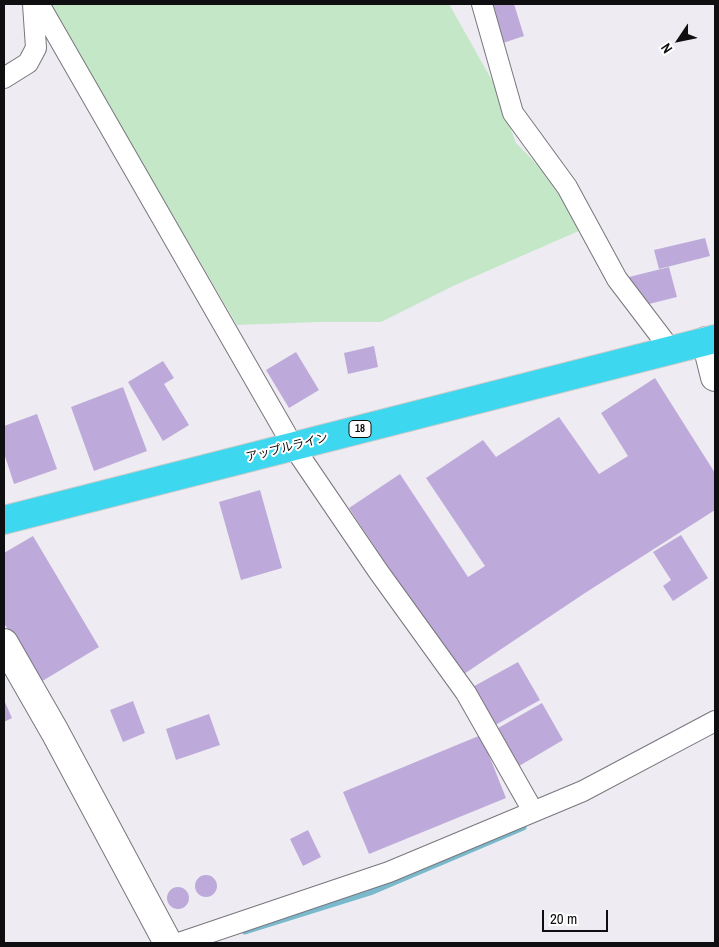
<!DOCTYPE html>
<html>
<head>
<meta charset="utf-8">
<style>
	body { margin:0 }
	#map { position:relative; width:719px; height:947px; overflow:hidden; background:#eeecf2; font-family:"Archivo Narrow",sans-serif }
	canvas { display:block }
	.frame { position:absolute; inset:0; border:5px solid #0f0e10; pointer-events:none }
	.north { position:absolute; left:654px; top:15px; width:50px; height:50px; -webkit-text-stroke:4px #fff; paint-order:stroke; rotate:236deg; font-size:14px; font-weight:700; line-height:20px; text-align:center; color:#0f0e10 }
	.north::after { content:''; display:block; margin:auto; width:18px; height:22px; background:#0f0e10; clip-path:polygon(50% 0,100% 100%,50% 72%,0 100%) }
	.scale { position:absolute; left:542px; top:910px; width:66px; height:22px; box-sizing:border-box; border:2px solid #0f0e10; border-top:0; padding-left:6px; font-size:15px; line-height:18px; white-space:nowrap; color:#0f0e10; -webkit-text-stroke:4px #fff; paint-order:stroke }
</style>
</head>
<body>
<div id="map">
<canvas width="719" height="947"></canvas>
<div class="frame"></div>
<div class="north">N</div>
<div class="scale">20 m</div>
</div>
<script>
const ctx = document.querySelector('canvas').getContext('2d');
ctx.lineJoin = 'round';
function paint(path, color) { ctx.fillStyle = color; ctx.fill(path, 'evenodd'); }
function strokePath(path, color, width, dash) { ctx.strokeStyle = color; ctx.lineWidth = width; ctx.lineCap = dash ? 'butt' : 'round'; ctx.setLineDash(dash || []); ctx.stroke(path); }
function label(font, color, halo, rows, align = 'center') {
  ctx.font = font + ' "Archivo Narrow","Noto Sans JP",sans-serif'; ctx.lineWidth = 4; ctx.setLineDash([]); ctx.textBaseline = 'middle'; ctx.strokeStyle = halo; ctx.fillStyle = color; for (const [text, x, y, turn = 0] of rows) {
    ctx.save(); ctx.translate(x, y); ctx.rotate((+turn || 0) * Math.PI / 180); ctx.textAlign = isNaN(turn) ? turn : align; if (halo) ctx.strokeText(text, 0, 0); ctx.fillText(text, 0, 0); ctx.restore();
  }
}
const green = new Path2D(`
	M49 4H449L494 84 516 143 561 189 581 230 453 286 381 322H319L237 325Z`);
const stream = new Path2D(`
	M245 931 370 892 523 827`);
const building = new Path2D(`
	M491 4H514L524 36 503 43Z
	M705 238 710 256 659 269 654 250Z
	M669 267 677 297 645 305 625 278Z
	M374 346 378 367 348 374 344 353Z
	M296 352 319 390 289 408 266 370Z
	M163 361 174 378 164 384 189 425 163 441 128 382Z
	M655 378 715 473V510L585 593 461 676 349 508 400 474 468 577 485 566 426 478 483 440 496 457 559 417 599 474 628 456 601 413Z
	M123 387 147 451 94 471 71 407Z
	M37 414 57 469 14 484 4 453V426Z
	M260 490 282 568 241 580 219 502Z
	M681 535 708 578 673 601 663 586 671 580 653 552Z
	M33 536 99 647 39 683 4 623V553Z
	M518 662 540 700 490 728 469 689Z
	M4 700 12 718 4 722Z
	M133 701 145 733 123 742 110 710Z
	M542 703 563 740 514 769 493 731Z
	M209 714 220 745 176 760 166 729Z
	M481 735 506 798 369 854 343 792Z
	M308 830 321 857 303 866 290 839Z
	M195 886a11 11 0 1 1 22 0a11 11 0 1 1-22 0Z
	M167 898a11 11 0 1 1 22 0a11 11 0 1 1-22 0Z`);
const street = new Path2D(`
	M39 4 293 446 378 571 466 693 533 811
	M482 4 513 113 567 187 617 279 671 350
	M4 78 28 63 36 48 33 4
	M179 943 389 872 583 791 715 721`);
const secondary = new Path2D(`
	M706 341 715 377
	M4 643 55 732 168 943`);
const highway = new Path2D(`
	M4 520 715 339`);
const shields = [
	[360,429,22]
];
const shieldNames = [
	["18",360,429]
];
const streetNames = [
	["アップルライン",287,448,-14]
];
paint(green, '#c3e7c7');
strokePath(stream, '#7ab9cc', 7);
paint(building, '#beaada');
strokePath(street, '#78767c', 22);
strokePath(secondary, '#78767c', 30);
strokePath(highway, '#cacaca', 30);
strokePath(street, '#fff', 20);
strokePath(secondary, '#fff', 28);
strokePath(highway, '#3dd8ef', 28);
for (const [x, y, w] of shields) { const box = new Path2D(); box.roundRect(x - w / 2, y - 8.5, w, 17, 4); ctx.fillStyle = '#fff'; ctx.fill(box); strokePath(box, '#0f0e10', 1); }
label('bold 11px', '#0f0e10', null, shieldNames);
label('12px', '#0f0e10', '#fff', streetNames);
</script>
</body>
</html>
